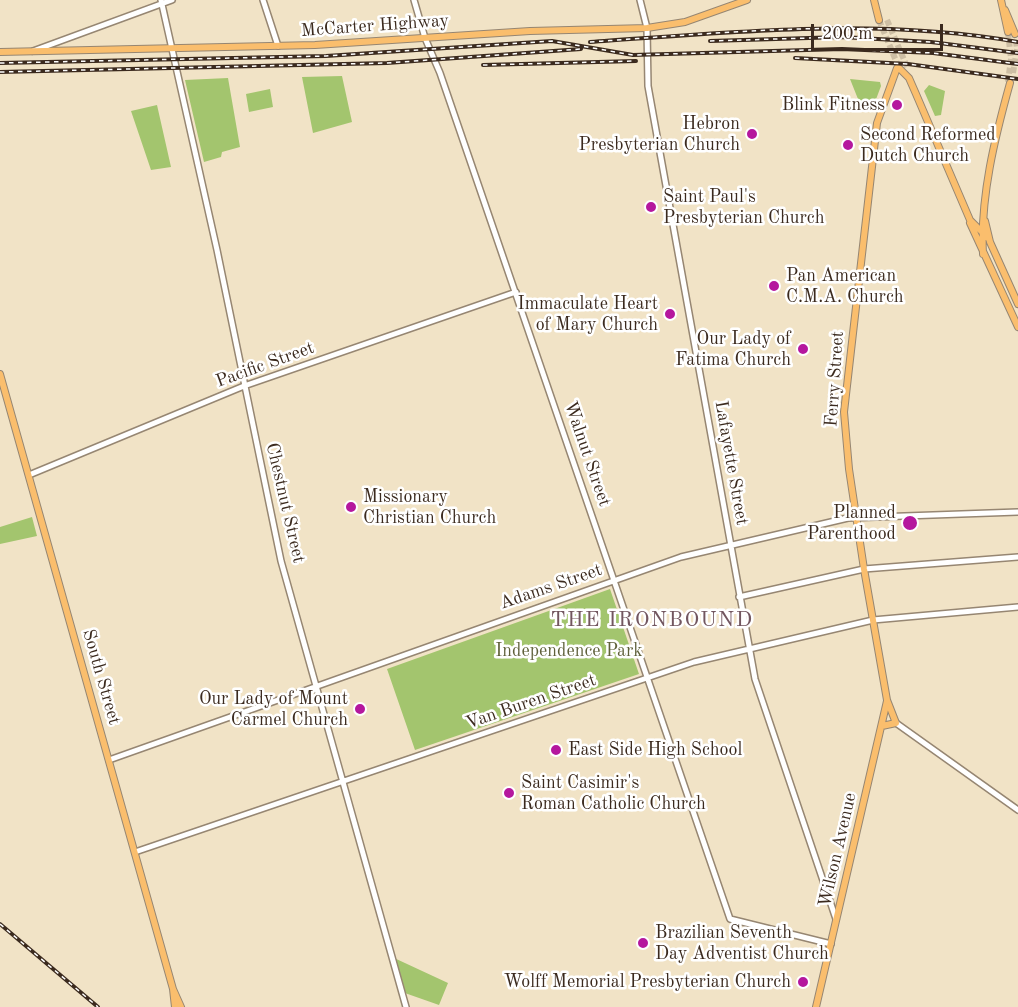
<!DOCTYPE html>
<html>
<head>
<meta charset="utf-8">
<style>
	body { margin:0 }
	#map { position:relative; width:1018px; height:1007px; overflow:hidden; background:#f1e3c6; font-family:"Old Standard TT",serif }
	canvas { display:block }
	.scale { position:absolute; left:811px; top:24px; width:132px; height:27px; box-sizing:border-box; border:3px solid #3b2a1e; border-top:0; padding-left:8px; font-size:18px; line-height:21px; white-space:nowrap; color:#3b2a1e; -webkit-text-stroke:4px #fff; paint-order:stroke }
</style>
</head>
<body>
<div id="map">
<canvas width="1018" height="1007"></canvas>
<div class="scale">200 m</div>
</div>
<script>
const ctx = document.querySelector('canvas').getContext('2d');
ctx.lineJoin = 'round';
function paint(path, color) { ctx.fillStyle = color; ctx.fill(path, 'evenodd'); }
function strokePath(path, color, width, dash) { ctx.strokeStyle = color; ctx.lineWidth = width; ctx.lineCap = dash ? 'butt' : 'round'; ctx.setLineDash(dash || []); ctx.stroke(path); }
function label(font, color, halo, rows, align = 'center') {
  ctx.font = font + ' "Old Standard TT",serif'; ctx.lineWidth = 5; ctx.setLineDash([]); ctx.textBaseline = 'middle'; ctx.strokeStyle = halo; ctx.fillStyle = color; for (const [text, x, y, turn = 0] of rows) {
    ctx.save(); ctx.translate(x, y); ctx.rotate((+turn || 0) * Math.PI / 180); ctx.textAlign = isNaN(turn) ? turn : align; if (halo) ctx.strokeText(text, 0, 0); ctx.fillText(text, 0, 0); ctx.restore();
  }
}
const green = new Path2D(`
	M342 76 352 122 313 133 302 77Z
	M228 78 240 147 222 152 221 157 204 162 185 80Z
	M850 79 880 82 881 86 872 110 862 109Z
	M929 85 945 91 941 115 935 116 924 91Z
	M270 89 273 107 249 112 246 94Z
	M157 105 171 167 151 170 131 111Z
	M32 517 37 536 0 544V527Z
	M610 589 639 674 415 750 387 669Z
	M392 957 448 983 439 1005 402 992Z`);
const majorTunnel = new Path2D(`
	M879 20 899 68
	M887 20 908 69
	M1008 32 1011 59 1008 82
	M1013 73 1017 49 1015 34`);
const minor = new Path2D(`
	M161 0 217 250 281 561 406 1007
	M263 0 278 46
	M414 0 425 38 440 73 730 919 831 944
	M640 0 647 28 648 86 755 679 836 919
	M33 51 172 0
	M29 475 244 386 516 292
	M739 597 864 569 1018 557
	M896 723 1018 810
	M109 760 681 557 848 518 1018 512
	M135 852 694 662 873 620 1018 607`);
const major = new Path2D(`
	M874 0 879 20
	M1001 0 1008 32
	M1005 10 1015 34
	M0 52 315 45 530 31 647 28 685 22 747 0
	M899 68 909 78 916 94 970 220 989 239
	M985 221 990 242 1018 304
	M970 223 1018 327
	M983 254C980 197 995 137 1010 83
	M0 374 173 989 181 1007
	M882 726 896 723 887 700 864 569 849 469 844 412 877 123 897 68
	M173 989 175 1007
	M816 1007 887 701`);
const rail = new Path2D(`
	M710 41 842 37 931 42 1018 53
	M590 42C733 32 876 17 1018 42
	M795 58 908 64 1018 79
	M0 63 326 56 552 41 633 55 842 49 933 53 1018 64
	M483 65 636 61
	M0 72 387 63 581 49
	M0 924 98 1007`);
const markers = [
	[897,105,6,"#b5179e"],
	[752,134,6,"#b5179e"],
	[848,145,6,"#b5179e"],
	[651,207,6,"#b5179e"],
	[774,286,6,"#b5179e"],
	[670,314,6,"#b5179e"],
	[803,349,6,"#b5179e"],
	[351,507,6,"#b5179e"],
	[910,523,8,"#b5179e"],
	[360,709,6,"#b5179e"],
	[556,750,6,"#b5179e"],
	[509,793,6,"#b5179e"],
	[643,943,6,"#b5179e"],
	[803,982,6,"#b5179e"]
];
const streetNames = [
	["McCarter Highway",375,26,-4],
	["Pacific Street",265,365,-20],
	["Ferry Street",835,379,-86],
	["Walnut Street",587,454,71],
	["Lafayette Street",731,463,80],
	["Chestnut Street",285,503,77],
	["Adams Street",551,587,-19],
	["South Street",101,677,74],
	["Van Buren Street",531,702,-19],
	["Wilson Avenue",838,850,-77]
];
const poiNames = [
	["Blink Fitness",885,105],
	["Hebron",740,124],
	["Presbyterian Church",740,145],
	["Second Reformed",860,135,"left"],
	["Dutch Church",860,156,"left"],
	["Saint Paul's",663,197,"left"],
	["Presbyterian Church",663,218,"left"],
	["Pan American",786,276,"left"],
	["C.M.A. Church",786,297,"left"],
	["Immaculate Heart",658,304],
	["of Mary Church",658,325],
	["Our Lady of",791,339],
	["Fatima Church",791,360],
	["Missionary",363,497,"left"],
	["Christian Church",363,518,"left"],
	["Planned",896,513],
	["Parenthood",896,534],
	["Our Lady of Mount",348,699],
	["Carmel Church",348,720],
	["East Side High School",568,750,"left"],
	["Saint Casimir's",521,783,"left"],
	["Roman Catholic Church",521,804,"left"],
	["Brazilian Seventh",655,933,"left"],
	["Day Adventist Church",655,954,"left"],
	["Wolff Memorial Presbyterian Church",791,982]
];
const parkNames = [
	["Independence Park",569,651]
];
const quarterNames = [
	["THE IRONBOUND",652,620]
];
paint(green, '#a3c56e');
strokePath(majorTunnel, '#cdbea4', 6, [6, 3]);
strokePath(minor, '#968672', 8);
strokePath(major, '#968672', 8);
strokePath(minor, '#fff', 5);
strokePath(major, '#fabe6d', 6);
strokePath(rail, '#3b2a1e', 4);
strokePath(rail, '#fff', 1.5, [4.5]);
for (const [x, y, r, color] of markers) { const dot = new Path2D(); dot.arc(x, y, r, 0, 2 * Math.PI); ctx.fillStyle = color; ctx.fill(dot); strokePath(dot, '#fff', 2); }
label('18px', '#3b2a1e', '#fff', streetNames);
label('18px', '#3b2a1e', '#fff', poiNames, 'right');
label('18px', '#5f603a', '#fff', parkNames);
ctx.letterSpacing = '1.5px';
label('21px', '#72565f', '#fff', quarterNames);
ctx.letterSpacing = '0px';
</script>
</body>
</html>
